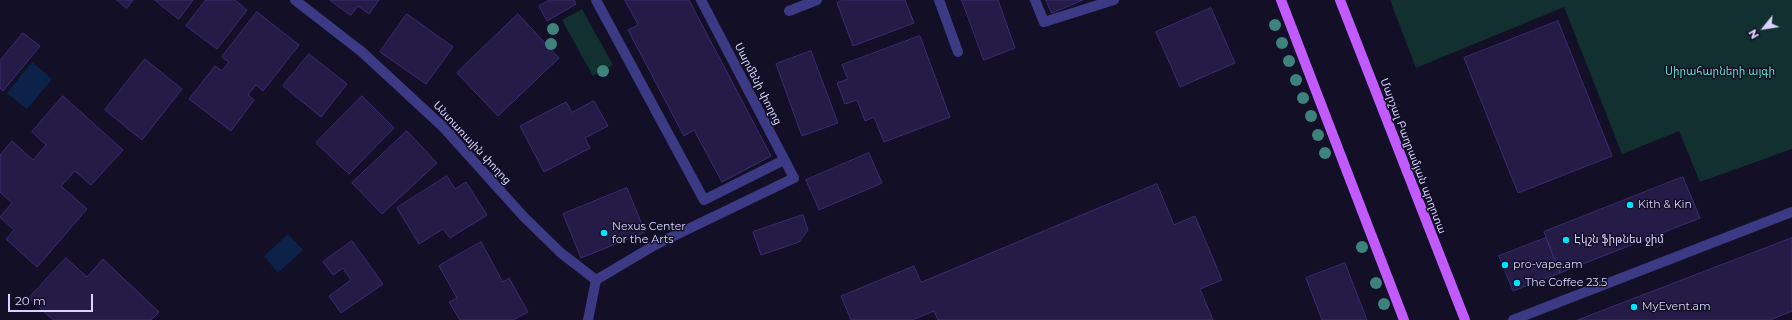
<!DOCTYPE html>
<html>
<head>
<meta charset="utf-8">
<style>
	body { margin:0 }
	#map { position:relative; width:1792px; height:320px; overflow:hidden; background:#130f26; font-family:Montserrat,sans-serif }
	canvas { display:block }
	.north { position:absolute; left:1744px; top:8px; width:40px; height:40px; -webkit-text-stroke:3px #130f26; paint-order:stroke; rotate:240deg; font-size:11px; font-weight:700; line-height:16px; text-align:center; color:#d9d4ff }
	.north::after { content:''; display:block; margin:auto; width:14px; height:18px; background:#d9d4ff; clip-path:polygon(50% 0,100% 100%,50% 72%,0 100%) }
	.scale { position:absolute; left:8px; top:294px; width:85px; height:18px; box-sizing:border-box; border:2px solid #d9d4ff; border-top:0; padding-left:5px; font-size:12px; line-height:14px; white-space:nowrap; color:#d9d4ff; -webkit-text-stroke:3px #130f26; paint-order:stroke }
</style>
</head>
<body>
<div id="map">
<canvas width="1792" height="320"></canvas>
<div class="north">N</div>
<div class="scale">20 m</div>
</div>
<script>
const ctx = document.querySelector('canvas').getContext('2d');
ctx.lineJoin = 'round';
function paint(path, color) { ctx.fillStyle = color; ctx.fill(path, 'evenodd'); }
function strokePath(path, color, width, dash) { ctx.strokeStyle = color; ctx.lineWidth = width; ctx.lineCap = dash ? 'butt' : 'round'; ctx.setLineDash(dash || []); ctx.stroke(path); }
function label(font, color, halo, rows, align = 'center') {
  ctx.font = font + ' Montserrat,"Noto Sans Armenian",sans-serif'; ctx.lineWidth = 3; ctx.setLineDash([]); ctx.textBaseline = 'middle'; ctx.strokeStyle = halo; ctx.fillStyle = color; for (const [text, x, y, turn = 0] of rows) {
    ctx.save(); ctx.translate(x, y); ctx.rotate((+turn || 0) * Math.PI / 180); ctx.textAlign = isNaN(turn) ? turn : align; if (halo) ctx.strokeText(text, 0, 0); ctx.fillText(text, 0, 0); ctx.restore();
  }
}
const green = new Path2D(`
	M1390 0H1792V149L1700 182 1679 131 1622 154 1564 7 1416 68Z
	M582 9 613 65 593 76 562 20Z`);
const water = new Path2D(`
	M32 62 52 79 27 109 7 93Z
	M288 234 303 250 278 273 264 256Z`);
const building = new Path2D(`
	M117 0H133L127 8Z
	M155 0H193L179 19Z
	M206 0H235L247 10 217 49 186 26Z
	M330 0H379L369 14 358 6 351 15Z
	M550 0H574L576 4 547 21 539 6Z
	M625 0H689L771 156 722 182 694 130 684 136 628 30 638 25Z
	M844 0H905L914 23 853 46 837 3Z
	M962 0H998L1015 48 984 60Z
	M1046 0H1083L1052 13Z
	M1211 8 1235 63 1180 87 1156 32Z
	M257 12 299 45 263 91 256 85 248 95 254 100 231 131 189 99 215 66 222 71 229 62 222 57Z
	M407 14 453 47 426 84 380 52Z
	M518 14 559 58 498 116 457 73Z
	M1558 21 1612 156 1518 193 1464 58Z
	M23 33 40 46 3 91 0 88V61Z
	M920 36 950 117 884 142 874 117 865 121 857 100 845 104 837 83 848 79 842 65Z
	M811 51 838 123 802 136 776 64Z
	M309 54 347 84 321 117 283 86Z
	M145 59 182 89 142 140 105 110Z
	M63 96 123 150 91 185 75 171 61 186 87 209 37 267 6 239 14 230 0 217 12 203 0 192V155L12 141 33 160 46 145 32 132Z
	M362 96 394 128 349 174 316 143Z
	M594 101 608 126 585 138 590 148 544 172 520 126 566 102 572 112Z
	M407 131 437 163 382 214 352 183Z
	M869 153 882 183 819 210 806 180Z
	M447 176 455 189 466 182 487 215 450 238 443 229 419 244 397 208Z
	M1683 177 1700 218 1560 273 1544 232Z
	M1157 184 1174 225 1195 216 1222 280 1200 289 1213 320H938L934 311 912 320H851L841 296 914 266 921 282Z
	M627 188 645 232 581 258 563 214Z
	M803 215 808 230 799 242 761 255 753 232Z
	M1546 238 1560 273 1513 291 1499 256Z
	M1792 238V311L1770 320H1578Z
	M352 241 383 284 341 313 329 296 351 280 343 268 333 275 323 262Z
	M481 242 503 282 509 278 528 312 513 320H460L449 302 457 298 439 266Z
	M66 258 87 277 103 259 159 312 151 320H53L29 298Z
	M1345 263 1367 320H1322L1306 278Z`);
const service = new Path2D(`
	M596 0 704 200 784 160
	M939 0 958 52
	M1035 0 1044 22 1114 0
	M789 11 817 0`);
const minor = new Path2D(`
	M295 0 362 52 442 126 524 217 561 253 596 280 588 320
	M596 280 655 245 794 178 701 0
	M1513 320 1792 212`);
const primary = new Path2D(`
	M1281 0 1404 320
	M1340 0 1465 320`);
const trees = [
	[1275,25],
	[553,29],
	[1282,43],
	[551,44],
	[1289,61],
	[603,71],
	[1296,80],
	[1303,98],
	[1311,116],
	[1318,135],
	[1325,153],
	[1362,247],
	[1376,283],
	[1384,304]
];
const markers = [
	[1630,205,4,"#00e5ff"],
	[604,233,4,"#00e5ff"],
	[1566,240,4,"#00e5ff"],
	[1505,265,4,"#00e5ff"],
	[1517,283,4,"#00e5ff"],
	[1634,307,4,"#00e5ff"]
];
const parkNames = [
	["Սիրահարների այգի",1720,72]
];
const streetNames = [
	["Սարմենի փողոց",758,84,63],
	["Անտառային փողոց",472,143,47],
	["Մարշալ Բաղրամյան պողոտա",1413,156,69]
];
const poiNames = [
	["Kith & Kin",1638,205],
	["Nexus Center",612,227],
	["for the Arts",612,240],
	["Էկշն ֆիթնես ջիմ",1574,240],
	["pro-vape.am",1513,265],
	["The Coffee 23.5",1525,283],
	["MyEvent.am",1642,307]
];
paint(green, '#12302f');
paint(water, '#0c2248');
paint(building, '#241b47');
strokePath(building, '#3b2d73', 1);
strokePath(service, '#3d3a85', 10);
strokePath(minor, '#3d3a85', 10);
strokePath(primary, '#c25bff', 10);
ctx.fillStyle = '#3d827b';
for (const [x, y] of trees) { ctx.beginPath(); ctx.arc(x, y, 6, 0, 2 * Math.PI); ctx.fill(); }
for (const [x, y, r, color] of markers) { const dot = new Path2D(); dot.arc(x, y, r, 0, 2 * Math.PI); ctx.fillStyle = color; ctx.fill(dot); strokePath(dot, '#130f26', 1.5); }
label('11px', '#5fe0c0', '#130f26', parkNames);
label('11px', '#d9d4ff', '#130f26', streetNames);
label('11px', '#d9d4ff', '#130f26', poiNames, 'left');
</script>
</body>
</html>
